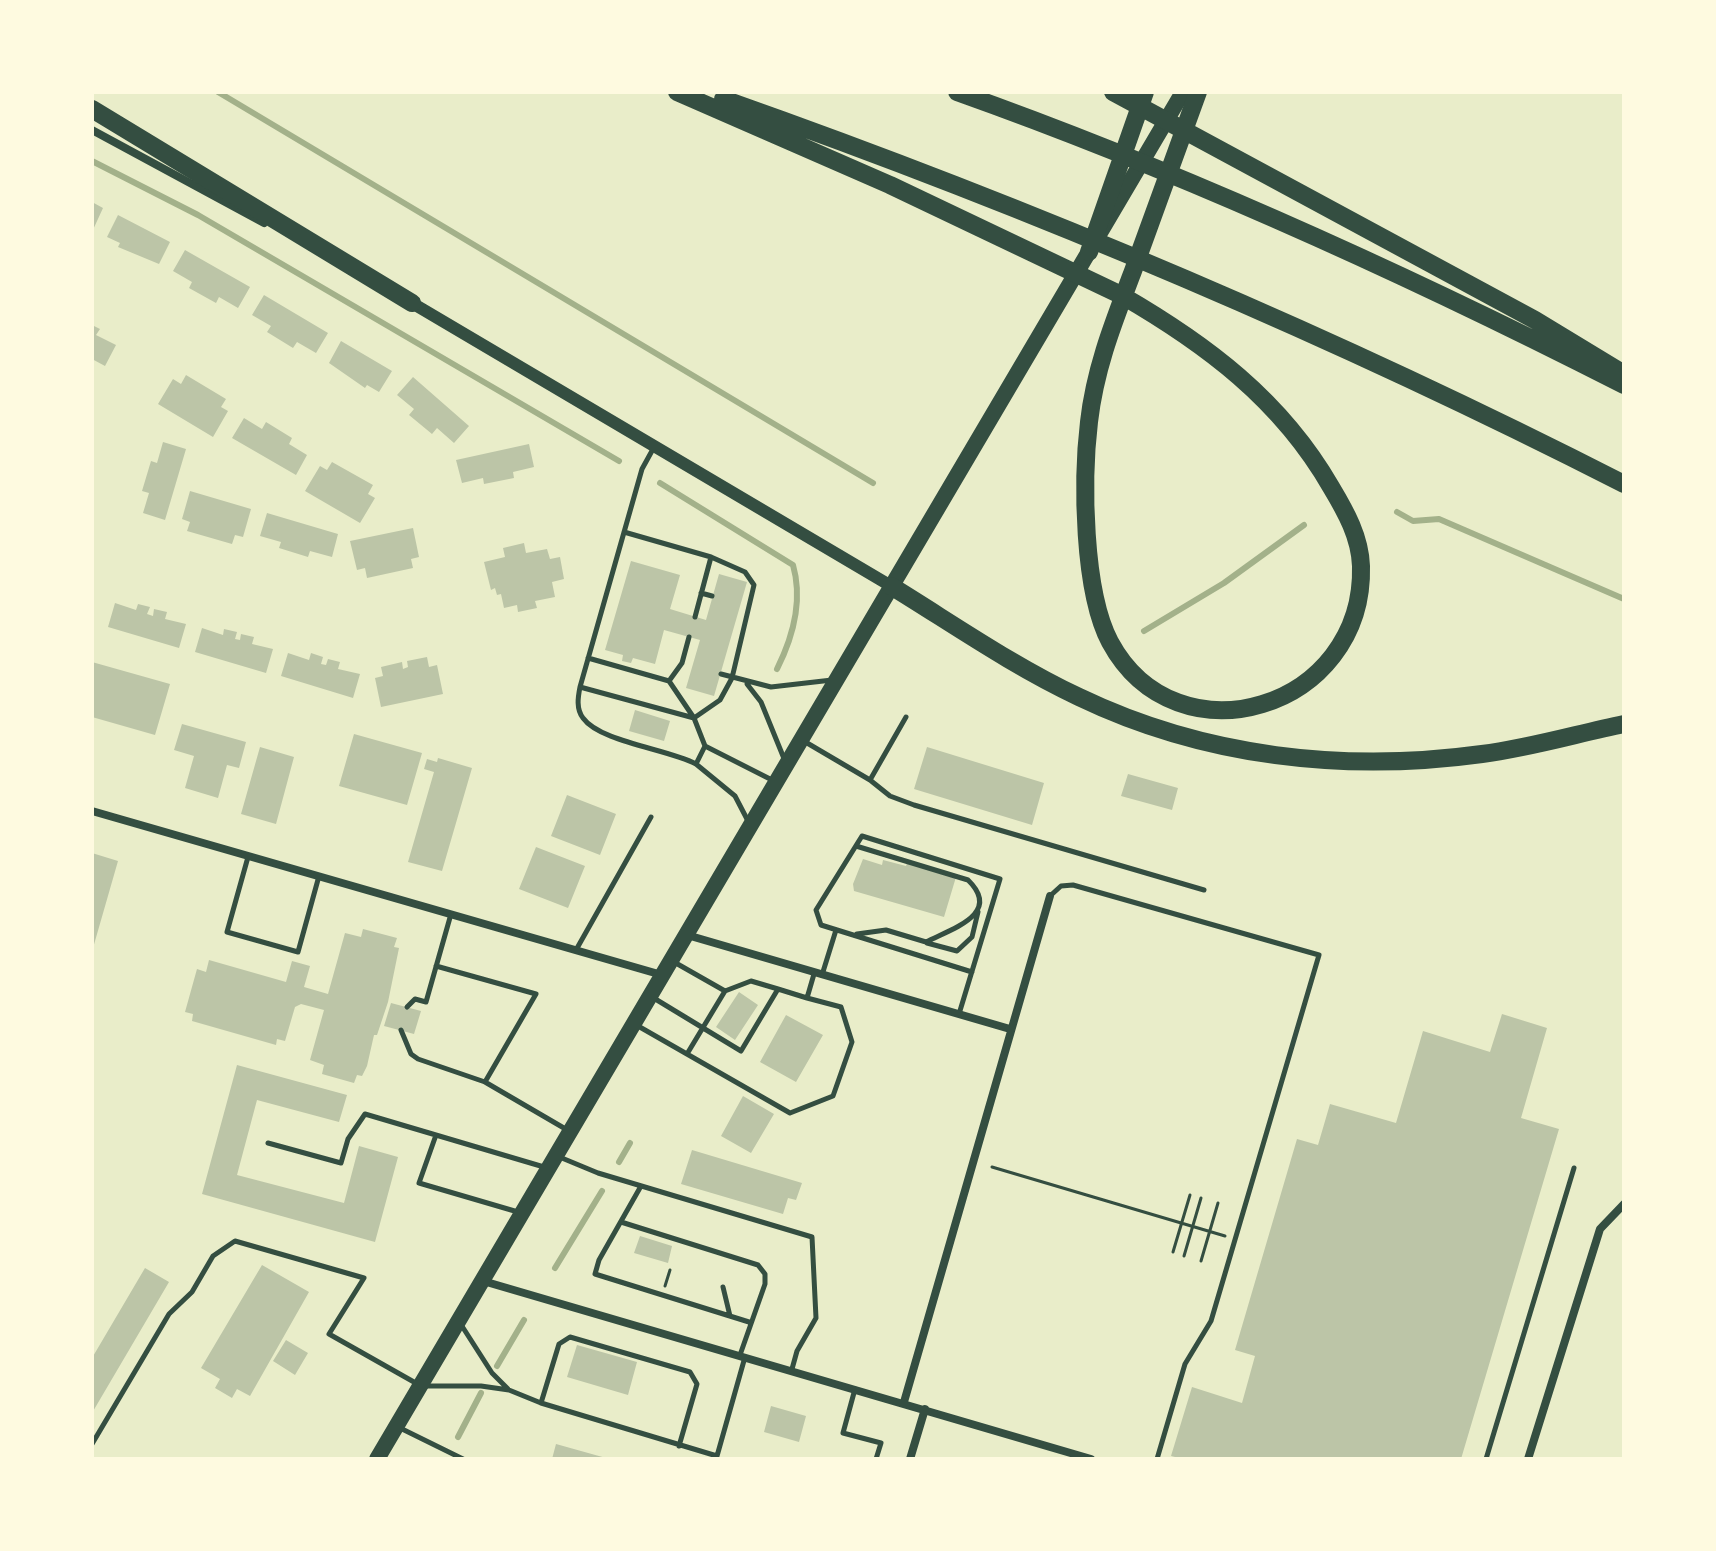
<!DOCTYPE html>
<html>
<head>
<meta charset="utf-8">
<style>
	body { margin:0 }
	#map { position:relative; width:1716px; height:1551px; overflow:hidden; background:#e9edc9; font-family:"PT Sans",sans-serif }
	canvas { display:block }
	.frame { position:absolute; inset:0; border:94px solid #fefae0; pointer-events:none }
</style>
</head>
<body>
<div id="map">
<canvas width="1716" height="1551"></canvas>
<div class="frame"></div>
</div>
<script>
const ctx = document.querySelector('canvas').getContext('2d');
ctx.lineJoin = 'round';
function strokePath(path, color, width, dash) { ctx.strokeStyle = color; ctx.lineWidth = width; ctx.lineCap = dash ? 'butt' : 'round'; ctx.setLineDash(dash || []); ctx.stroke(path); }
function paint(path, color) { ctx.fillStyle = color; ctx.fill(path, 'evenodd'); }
const stream = new Path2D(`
	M218 92 873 483
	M92 161 198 215 619 461
	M660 483 793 565C803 600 793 637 777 669
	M1397 512 1413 521 1439 519 1624 599
	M1144 631 1224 583 1304 525
	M619 1162 630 1143
	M555 1268 602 1191
	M497 1366 524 1320
	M458 1437 481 1393`);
const building = new Path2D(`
	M92 202 103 208 92 232Z
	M118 215 170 242 159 264 118 247 120 243 107 237Z
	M185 250 250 287 238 308 219 297 216 303 189 288 192 282 173 271Z
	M264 295 328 333 316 353 297 342 293 348 267 332 271 326 252 315Z
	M92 325 100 329 96 335 116 345 105 366 92 359Z
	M341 341 392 371 379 392 367 385 365 388 329 363Z
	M186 375 226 399 221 407 228 411 213 437 158 404 173 379 181 384Z
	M413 377 469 426 454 443 437 428 432 434 409 415 414 409 397 395Z
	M244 418 262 429 266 422 292 438 289 444 307 455 296 475 232 438Z
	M163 442 186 449 165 520 143 513 149 493 142 491 151 461 157 463Z
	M529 444 534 467 513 472 514 478 484 484 483 478 462 483 456 460Z
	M332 462 373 485 368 494 375 498 360 523 305 491 320 466 327 470Z
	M190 491 251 509 243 537 235 535 232 544 187 531 190 522 182 519Z
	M267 513 338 534 332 557 310 551 308 557 279 548 281 542 260 536Z
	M413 528 419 557 411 559 413 568 367 578 365 568 357 570 350 541Z
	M524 543 526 553 547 549 550 559 560 557 564 579 552 582 555 597 535 601 537 608 518 612 517 605 504 608 501 594 497 595 495 588 491 590 484 562 505 557 503 548Z
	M631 561 680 575 670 609 706 620 719 574 747 582 714 696 686 688 700 640 664 630 655 664 633 658 631 663 622 661 623 655 605 650Z
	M115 603 136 610 138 604 150 607 147 614 153 616 154 609 167 612 165 619 186 624 179 648 108 627Z
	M202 628 223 635 224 629 237 632 235 639 240 640 241 634 254 637 252 644 273 649 266 673 195 652Z
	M288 653 309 660 311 653 323 657 321 664 326 665 328 659 340 662 338 669 360 674 353 698 281 676Z
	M427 657 429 667 437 665 443 694 381 707 375 678 383 676 381 667 402 662 403 669 408 667 407 661Z
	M92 662 170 684 155 735 92 717Z
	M635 710 670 721 664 741 629 731Z
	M182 724 246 742 239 768 227 765 218 798 185 788 194 756 174 750Z
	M354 734 422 753 407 805 339 786Z
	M260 747 294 757 276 824 241 814Z
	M927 747 1044 783 1032 825 914 789Z
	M438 758 472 768 442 871 408 862 434 772 424 769 427 759 437 762Z
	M1128 774 1178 788 1172 810 1121 796Z
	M567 795 616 814 600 855 551 836Z
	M536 847 585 866 568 908 519 889Z
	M92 853 118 861 93 948H92Z
	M863 859 882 865 883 860 906 866 907 863 956 877 944 917 854 891 853 884Z
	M363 929 397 938 394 947 399 948 388 1002 377 1035H374L367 1066 362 1076 357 1075 354 1083 322 1074 324 1065 310 1060 324 1010 301 1004 295 1007 285 1041 277 1039 276 1045 192 1021 193 1014 185 1012 197 969 206 972 209 960 286 982 292 961 310 966 304 987 328 994 345 933 361 937Z
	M739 992 758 1005 735 1040 716 1027Z
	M391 1003 421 1011 414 1034 384 1026Z
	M1502 1014 1547 1028 1521 1118 1559 1129 1461 1459H1183L1171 1456 1192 1387 1242 1403 1255 1356 1235 1350 1297 1139 1318 1145 1330 1104 1396 1123 1423 1031 1490 1052Z
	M786 1015 823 1035 796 1082 760 1062Z
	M237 1065 347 1095 339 1122 257 1100 237 1175 344 1203 359 1146 398 1157 375 1242 202 1194Z
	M743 1096 774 1114 751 1153 721 1136Z
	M692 1150 802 1183 796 1200 788 1198 783 1214 681 1184Z
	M640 1236 672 1246 668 1263 634 1253Z
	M262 1265 309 1292 250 1396 237 1389 232 1398 215 1388 220 1379 201 1368Z
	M145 1268 169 1282 92 1413V1358Z
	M286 1340 308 1353 295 1375 273 1361Z
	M577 1345 637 1362 628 1395 567 1377Z
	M771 1406 806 1416 799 1442 764 1432Z
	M556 1444 606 1458V1459H552Z`);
const path = new Path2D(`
	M992 1167 1225 1236
	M1173 1252 1190 1195
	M1184 1256 1201 1198
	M1201 1261 1218 1203
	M665 1286 670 1270`);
const service = new Path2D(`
	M653 449 642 469 580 687C578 697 576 709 583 718 600 742 668 749 696 764L705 746 694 718 669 681 682 663 689 637
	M624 532 711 557 695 617
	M701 593 712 596
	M588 658 669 681
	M721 674 771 687 832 680
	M747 684 761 702 785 761
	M580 687 694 718 720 700 732 678 754 585 745 572 711 557
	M802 740 870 780 906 717
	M705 746 772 780
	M696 764 735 796 748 821
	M870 780 890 796 914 805 1204 890
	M856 846 968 880C1003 914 951 929 926 942L886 930 857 934
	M248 857 227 932 298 952 319 876
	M1050 896 1061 886 1073 885 1319 955 1211 1321 1185 1364 1157 1459
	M927 943 957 951 972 937 978 912
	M576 950 651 817
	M674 962 725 991 751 981 778 989
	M436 966 536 994 485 1082
	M822 975 836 930
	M652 997 741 1051 778 989 807 998 814 974
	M407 1007 415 999 426 1002 451 914
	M959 1014 1000 879 862 836 816 910 821 925 972 972
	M638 1026 790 1113 833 1096 852 1042 841 1007 807 998
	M401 1030 411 1054 418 1059 485 1082 569 1131
	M687 1054 725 991
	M436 1135 419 1183 518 1212
	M268 1143 341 1163 348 1139 365 1114 544 1167
	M557 1156 598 1173 812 1237 816 1318 797 1351 792 1369
	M641 1186 599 1260 595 1274 749 1322
	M621 1222 758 1265 765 1274V1284L740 1355
	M723 1287 730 1316
	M460 1323 492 1373 508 1389
	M855 1389 843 1433 881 1443 876 1459
	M541 1403 559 1344 570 1337 690 1372 697 1384 679 1446
	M398 1427 463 1459
	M92 1444 169 1314 192 1292 213 1256 235 1241 364 1278 329 1334 421 1386H481L509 1390 541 1403 717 1456 745 1357
	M1486 1459 1574 1168`);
const minor = new Path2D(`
	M92 130 264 223
	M92 811 662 975
	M687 935 1010 1029
	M483 1281 1091 1459
	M904 1402 1050 896
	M910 1459 925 1409
	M1528 1459 1600 1229 1624 1204`);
const tertiary = new Path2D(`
	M412 303 891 586`);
const primary = new Path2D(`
	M377 1459 1183 92`);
const motorway = new Path2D(`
	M677 92 890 185 1121 295C1206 344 1281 400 1331 487 1346 512 1360 537 1361 566 1365 709 1177 766 1110 642 1083 591 1082 480 1089 422 1095 368 1114 321 1133 271 1155 211 1176 152 1198 92
	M957 92C1185 173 1408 275 1624 385
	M1113 92 1535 320 1624 374
	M723 99C1032 208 1332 335 1624 484
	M92 109 412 303
	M1089 252 1145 92
	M891 586C953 624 1013 666 1079 697 1204 757 1344 773 1482 754 1530 748 1576 734 1624 724`);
strokePath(stream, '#a3b18a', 6);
paint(building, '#bcc5a7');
strokePath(path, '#344e41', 3);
strokePath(service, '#344e41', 5);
strokePath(minor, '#344e41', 8);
strokePath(tertiary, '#344e41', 12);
strokePath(primary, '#344e41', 16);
strokePath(motorway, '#344e41', 18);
</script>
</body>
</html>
